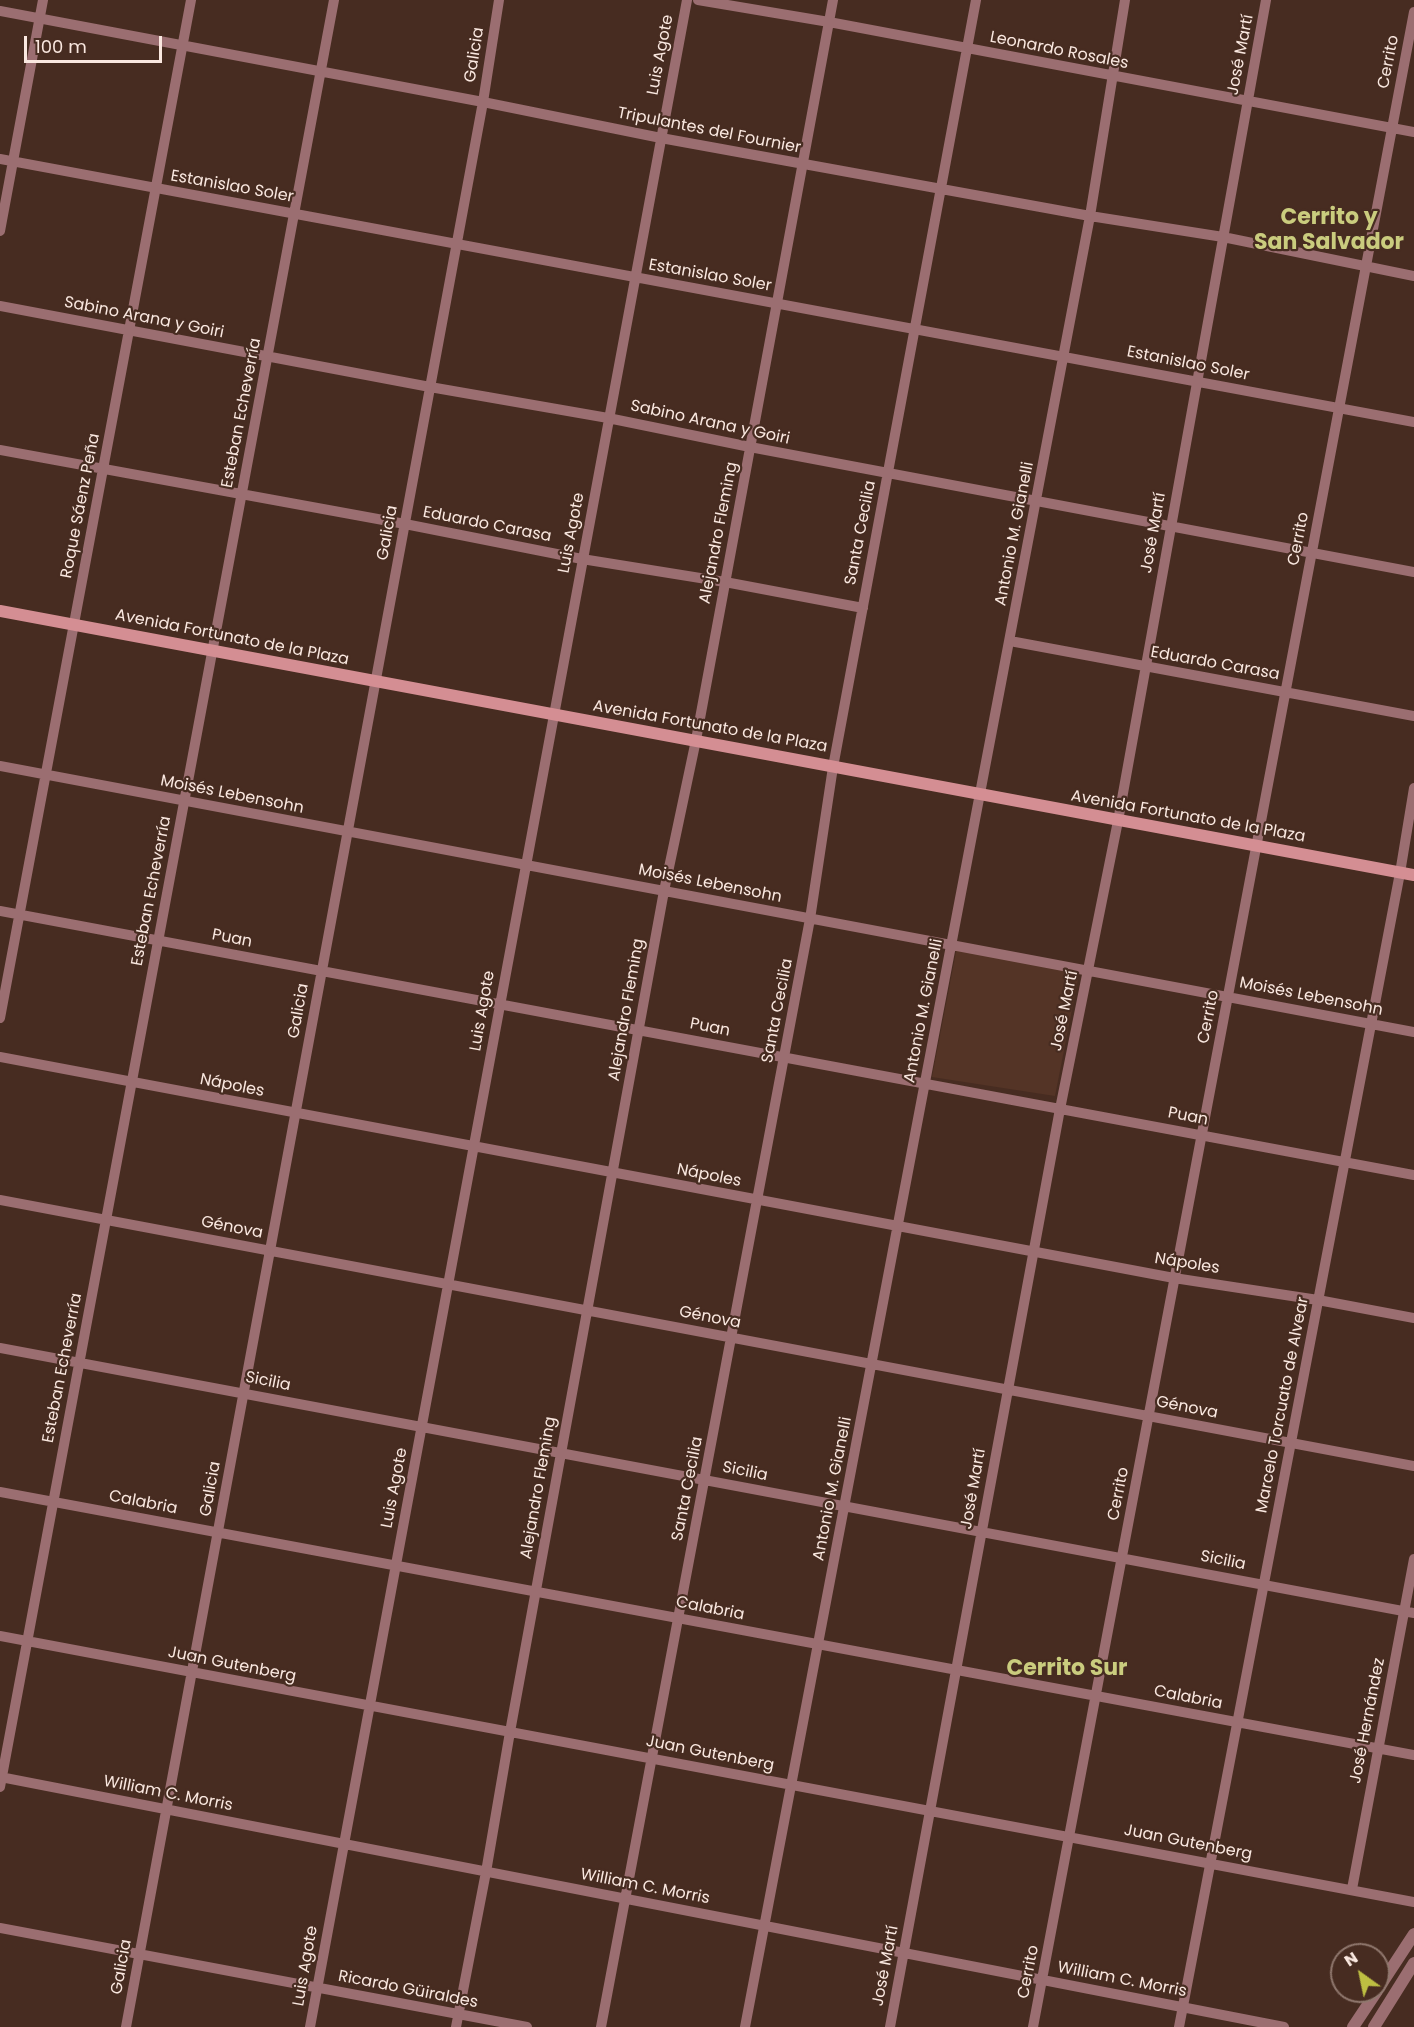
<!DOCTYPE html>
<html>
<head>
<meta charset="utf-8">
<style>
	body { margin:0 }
	#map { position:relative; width:1414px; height:2027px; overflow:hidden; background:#472c21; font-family:Poppins,sans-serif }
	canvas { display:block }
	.north { position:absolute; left:1330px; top:1943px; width:60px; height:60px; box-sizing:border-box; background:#472c21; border:2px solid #8f776d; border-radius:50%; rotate:327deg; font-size:16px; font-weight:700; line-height:24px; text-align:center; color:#fae8e0 }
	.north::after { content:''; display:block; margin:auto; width:21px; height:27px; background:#bebf42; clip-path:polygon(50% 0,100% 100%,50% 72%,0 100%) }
	.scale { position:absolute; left:24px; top:36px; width:138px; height:27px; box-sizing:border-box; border:3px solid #fae8e0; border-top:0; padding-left:8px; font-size:18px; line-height:21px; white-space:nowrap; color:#fae8e0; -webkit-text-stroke:4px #472c21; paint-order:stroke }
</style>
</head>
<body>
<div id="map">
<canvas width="1414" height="2027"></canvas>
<div class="north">N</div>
<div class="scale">100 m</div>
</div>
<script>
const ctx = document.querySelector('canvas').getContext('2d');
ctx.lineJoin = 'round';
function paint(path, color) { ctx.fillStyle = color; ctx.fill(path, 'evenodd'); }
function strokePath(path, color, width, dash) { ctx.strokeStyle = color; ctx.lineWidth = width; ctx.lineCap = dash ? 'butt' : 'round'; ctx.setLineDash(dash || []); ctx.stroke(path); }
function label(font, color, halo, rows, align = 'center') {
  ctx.font = font + ' Poppins,sans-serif'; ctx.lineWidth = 4.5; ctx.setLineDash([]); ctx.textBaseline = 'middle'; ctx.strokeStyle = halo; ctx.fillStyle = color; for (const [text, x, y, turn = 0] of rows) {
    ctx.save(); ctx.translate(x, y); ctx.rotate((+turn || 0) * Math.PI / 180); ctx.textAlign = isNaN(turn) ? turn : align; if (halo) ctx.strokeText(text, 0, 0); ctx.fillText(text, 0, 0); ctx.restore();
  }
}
const built = new Path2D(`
	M957 947 1080 969 1055 1096 932 1077Z`);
const minor = new Path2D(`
	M698 0 829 22 1414 132
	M0 11 483 102 661 138 1090 216 1223 237 1414 276
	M0 159 1414 422
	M0 231 43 0
	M0 306 430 387 608 418 750 447 1414 572
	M0 450 405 524 582 559 725 582 863 608
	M1010 641 1414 716
	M0 766 1414 1032
	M0 911 1414 1175
	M0 1018 191 0
	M0 1057 1174 1278 1318 1300 1414 1318
	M0 1200 1414 1466
	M0 1348 1414 1613
	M0 1492 1414 1755
	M0 1636 1414 1902
	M0 1777 1284 2027
	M0 1787 334 0
	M1352 1889 1414 1559
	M0 1928 527 2027
	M126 2027 483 102 499 0
	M310 2027 687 0
	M456 2027 486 1872 510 1732 664 891 696 740 833 0
	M601 2027 810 919 833 767 976 0
	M745 2027 1090 216 1125 0
	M890 2027 1060 1109 1118 821 1266 0
	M1033 2027 1414 12
	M1179 2027 1400 873 1414 788`);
const tertiary = new Path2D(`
	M1378 1989 1414 1934
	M1353 2027 1377 1991
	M1374 2027 1414 1963`);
const secondary = new Path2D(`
	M0 611 1414 875`);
const streetNames = [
	["Leonardo Rosales",1059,51,11],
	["Galicia",475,55,-81],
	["Luis Agote",661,55,-79],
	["José Martí",1241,55,-79],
	["Cerrito",1389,62,-79],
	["Tripulantes del Fournier",709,131,11],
	["Estanislao Soler",232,187,10],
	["Estanislao Soler",710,276,10],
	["Sabino Arana y Goiri",144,318,11],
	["Estanislao Soler",1188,364,11],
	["Esteban Echeverría",242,413,-79],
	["Sabino Arana y Goiri",710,423,12],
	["Roque Sáenz Peña",81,506,-79],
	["Eduardo Carasa",487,525,11],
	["Galicia",388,533,-80],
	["Luis Agote",572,533,-79],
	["Alejandro Fleming",719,533,-79],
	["Santa Cecilia",861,533,-79],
	["José Martí",1154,533,-80],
	["Antonio M. Gianelli",1015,534,-79],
	["Cerrito",1299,539,-79],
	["Avenida Fortunato de la Plaza",232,638,11],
	["Eduardo Carasa",1215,664,10],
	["Avenida Fortunato de la Plaza",710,727,10],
	["Moisés Lebensohn",232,795,11],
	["Avenida Fortunato de la Plaza",1188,817,10],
	["Moisés Lebensohn",710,884,11],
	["Esteban Echeverría",152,891,-79],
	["Puan",232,939,11],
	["Moisés Lebensohn",1311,997,11],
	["Alejandro Fleming",627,1010,-80],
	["Galicia",299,1011,-80],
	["Luis Agote",483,1011,-80],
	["Santa Cecilia",778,1011,-79],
	["Antonio M. Gianelli",924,1011,-79],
	["José Martí",1065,1011,-78],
	["Cerrito",1209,1017,-79],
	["Puan",710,1028,11],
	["Nápoles",232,1086,11],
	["Puan",1188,1117,11],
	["Nápoles",709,1176,11],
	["Génova",232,1228,11],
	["Nápoles",1187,1264,9],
	["Génova",710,1318,11],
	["Esteban Echeverría",63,1368,-79],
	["Sicilia",268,1382,11],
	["Marcelo Torcuato de Alvear",1283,1405,-79],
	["Génova",1187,1408,11],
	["Sicilia",745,1472,11],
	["Luis Agote",395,1488,-79],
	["Alejandro Fleming",539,1488,-80],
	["Galicia",211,1489,-80],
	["Santa Cecilia",688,1489,-79],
	["Antonio M. Gianelli",833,1489,-79],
	["José Martí",974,1489,-80],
	["Cerrito",1119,1494,-79],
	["Calabria",143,1503,11],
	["Sicilia",1223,1561,11],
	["Calabria",710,1609,11],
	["Juan Gutenberg",232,1665,11],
	["Calabria",1188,1698,11],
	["José Hernández",1368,1721,-79],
	["Juan Gutenberg",710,1754,11],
	["William C. Morris",168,1794,11],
	["Juan Gutenberg",1188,1843,11],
	["William C. Morris",645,1887,11],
	["Luis Agote",306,1966,-80],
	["José Martí",886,1966,-79],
	["Galicia",122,1967,-80],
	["Cerrito",1029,1972,-79],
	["William C. Morris",1122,1980,11],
	["Ricardo Güiraldes",408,1990,11]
];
const districtNames = [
	["Cerrito y",1329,218],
	["San Salvador",1329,243],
	["Cerrito Sur",1067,1669]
];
paint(built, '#543426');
strokePath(minor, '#9b6e71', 10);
strokePath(tertiary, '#9b6e71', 12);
strokePath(secondary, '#d48e93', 12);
label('16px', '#fae8e0', '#472c21', streetNames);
label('bold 22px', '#cacc7e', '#472c21', districtNames);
</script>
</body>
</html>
